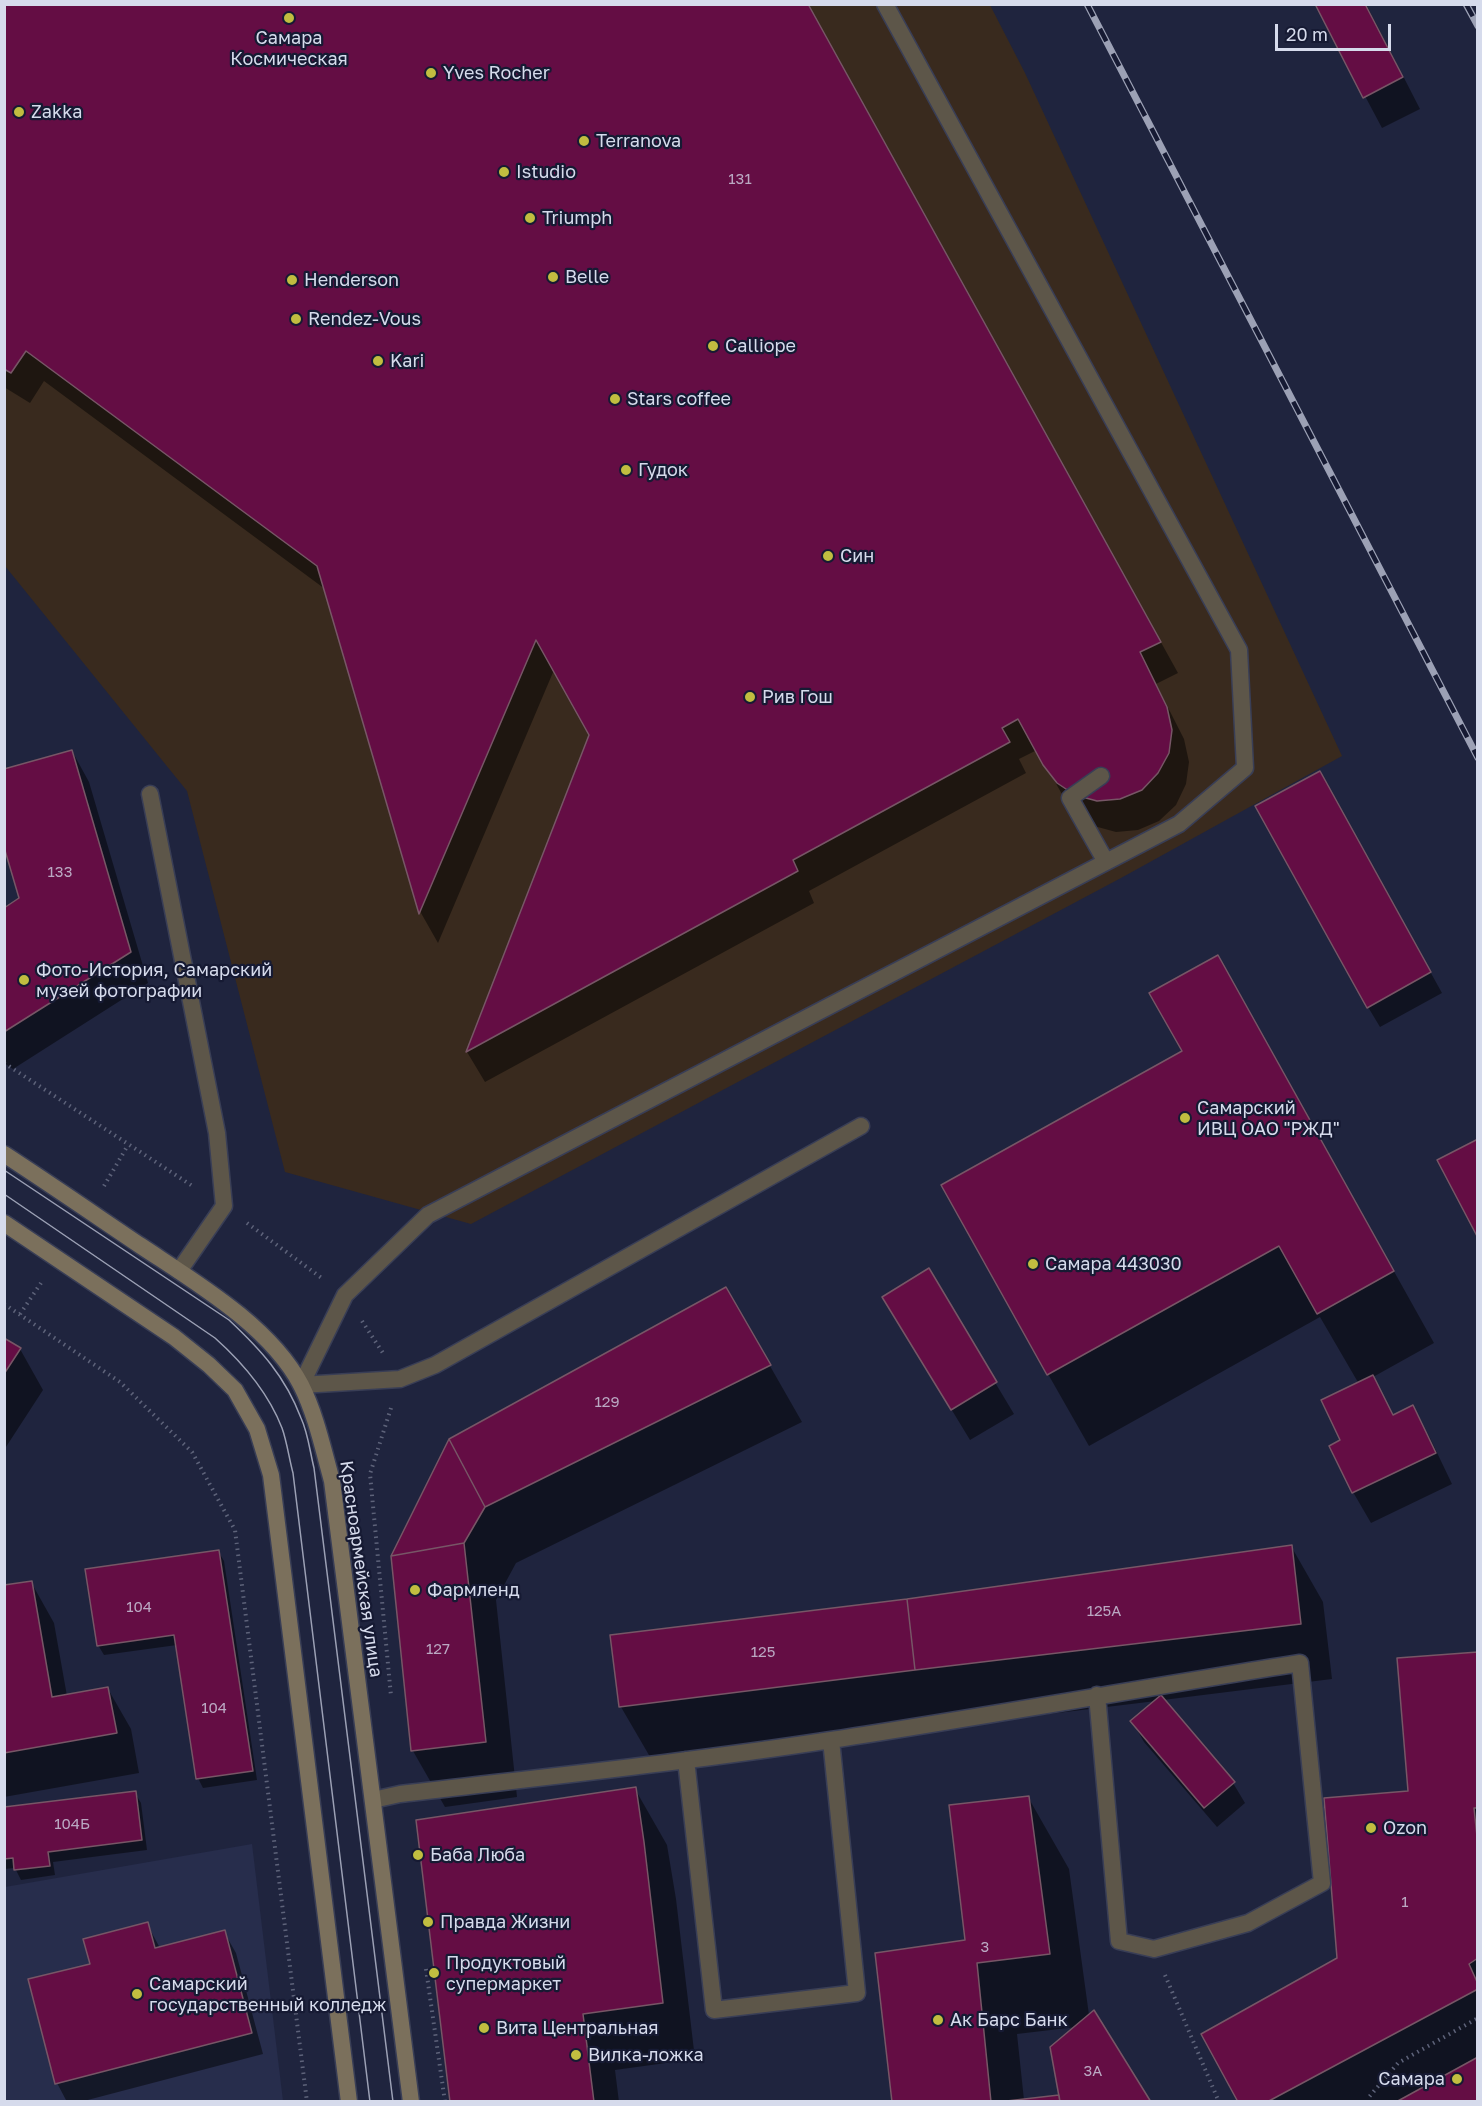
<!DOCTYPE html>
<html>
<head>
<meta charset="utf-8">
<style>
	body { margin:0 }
	#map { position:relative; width:1482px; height:2106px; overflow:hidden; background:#1f243e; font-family:"Golos Text",sans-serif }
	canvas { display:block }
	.frame { position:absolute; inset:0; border:6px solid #d6dbec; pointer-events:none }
	.scale { position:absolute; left:1275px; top:24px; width:116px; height:27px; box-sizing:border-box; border:3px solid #d6dbec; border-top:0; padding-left:8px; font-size:18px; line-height:21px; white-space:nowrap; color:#d6dbec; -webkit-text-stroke:4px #161a33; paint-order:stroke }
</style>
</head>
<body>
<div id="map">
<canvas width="1482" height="2106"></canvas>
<div class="frame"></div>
<div class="scale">20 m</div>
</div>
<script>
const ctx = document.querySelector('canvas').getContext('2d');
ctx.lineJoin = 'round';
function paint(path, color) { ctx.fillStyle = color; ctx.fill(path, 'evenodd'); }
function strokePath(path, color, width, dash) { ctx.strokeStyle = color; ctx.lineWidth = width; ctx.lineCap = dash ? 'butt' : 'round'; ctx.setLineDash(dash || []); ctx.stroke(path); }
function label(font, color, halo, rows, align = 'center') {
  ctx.font = font + ' "Golos Text",sans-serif'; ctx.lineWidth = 4.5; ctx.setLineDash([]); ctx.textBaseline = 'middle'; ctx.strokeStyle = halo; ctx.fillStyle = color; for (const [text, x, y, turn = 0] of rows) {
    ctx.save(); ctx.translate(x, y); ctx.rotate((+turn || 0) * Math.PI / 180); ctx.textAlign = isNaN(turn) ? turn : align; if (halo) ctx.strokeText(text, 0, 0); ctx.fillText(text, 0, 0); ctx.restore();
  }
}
const commercial = new Path2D(`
	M4 5H990L1025 73 1342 756 1121 878 471 1224 285 1172 187 791 5 566Z`);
const built = new Path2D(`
	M252 1844 283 2101 5 2102V1887Z`);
const shadow = new Path2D(`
	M4 4H807L1178 673 1156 684 1184 739 1189 762 1186 784 1176 805 1159 821 1138 830 1116 832 1094 826 1063 796 1037 750 1019 759 1026 773 809 891 814 903 485 1082 467 1052 591 735 554 670 438 943 421 913 325 589 44 381 30 403 4 387Z
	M1316 4H1366L1420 109 1382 128Z
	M72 751 89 782 148 983 13 1069 4 1063V910L21 898Z
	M1331 793 1442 993 1380 1027 1368 1007Z
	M1258 1028 1434 1343 1373 1377 1394 1416 1412 1407 1430 1438 1452 1484 1371 1523 1353 1492 1342 1441 1359 1384 1320 1317 1089 1446 1048 1374Z
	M928 1271 1014 1414 970 1440 902 1328Z
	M726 1289 802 1422 516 1563 496 1600 517 1797 445 1807 413 1751 450 1440Z
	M4 1340 20 1349 43 1390 4 1450Z
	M1291 1546 1323 1602 1332 1679 1163 1700 1233 1783 1245 1803 1217 1827 1144 1742 1132 1721 1156 1701 653 1762 621 1707 906 1601Z
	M218 1551 224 1561 257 1780 203 1788 198 1778 177 1645 104 1655 98 1645Z
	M31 1582 54 1623 67 1696 108 1689 131 1729 139 1773 4 1797V1716Z
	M1478 1654V2102H1239L1338 1959 1410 1793Z
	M635 1789 667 1845 676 1899 695 2059 615 2070 619 2102H451Z
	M135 1793 141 1803 147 1850 53 1862 55 1875 21 1880 15 1868 4 1869V1808Z
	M1028 1797 1069 1869 1089 2015 1076 2027 1017 2034 1024 2100 1061 2102H893L967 1941Z
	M147 1924 160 1948 224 1932 236 1953 263 2054 80 2102H67L57 2083Z`);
const building = new Path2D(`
	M4 4H808L1161 642 1140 652 1167 707 1172 730 1169 753 1158 773 1142 790 1120 799 1097 801 1075 795 1057 783 1043 765 1018 719 1002 728 1010 742 793 860 798 871 466 1052 589 735 536 640 419 914 317 566 26 351 11 373 4 369Z
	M1315 4H1365L1403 77 1363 98Z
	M72 750 131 952 4 1032V908L19 898 4 847V769Z
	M1320 771 1431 972 1367 1008 1255 806Z
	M1218 955 1394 1271 1317 1314 1279 1246 1047 1375 941 1185 1182 1051 1149 993Z
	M1478 1139V1238L1437 1160Z
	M929 1268 997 1382 951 1410 882 1297Z
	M726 1287 771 1365 485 1507 449 1439Z
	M4 1338 21 1348 4 1374Z
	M1373 1375 1393 1415 1413 1405 1436 1453 1352 1493 1329 1446 1340 1440 1321 1400Z
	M449 1439 485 1507 464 1543 391 1556Z
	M464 1543 486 1742 411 1751 391 1556Z
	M1292 1545 1301 1624 915 1670 907 1599Z
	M219 1550 253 1771 196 1779 174 1635 97 1646 85 1569Z
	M32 1581 52 1697 108 1687 117 1733 4 1753V1585Z
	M907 1599 915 1670 619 1707 610 1635Z
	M1478 1652V1808H1474L1478 1846V1958L1469 1964 1478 1984V1989L1267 2102H1238L1201 2034 1337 1958 1324 1798 1408 1791 1397 1658Z
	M1161 1695 1235 1782 1204 1808 1130 1721Z
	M636 1787 644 1842 663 2003 583 2014 594 2102H450L416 1820Z
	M136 1791 142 1840 48 1852 50 1866 14 1870 13 1858 4 1859V1807Z
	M1029 1796 1050 1954 977 1963 991 2102H892L875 1953 965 1940 949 1805Z
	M148 1922 155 1948 225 1930 252 2033 55 2084 28 1979 90 1964 83 1939Z
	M1094 2010 1151 2102H1060L1050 2047Z
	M1478 2057V2102H1396Z
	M1059 2095 1060 2102H998Z`);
const path = new Path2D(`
	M4 1063 194 1187
	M104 1186 128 1145
	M247 1223 323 1279
	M4 1304 120 1382 192 1452 235 1530 307 2102
	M20 1314 41 1283
	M362 1321 383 1353
	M391 1408 370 1474 391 1696
	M426 1969 445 2102
	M1165 1975 1219 2102
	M1370 2102 1369 2097 1398 2063 1478 2018`);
const service = new Path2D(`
	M1101 776 1070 798 1106 862
	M150 794 217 1133 224 1206 179 1271
	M861 1126 435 1365 400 1379 301 1385 345 1295 428 1215 1179 824 1245 768 1239 650 885 4
	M686 1760 714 2010 857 1993 831 1740
	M373 1800 400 1794C544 1777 688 1762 831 1740 987 1716 1143 1688 1300 1663L1322 1883 1248 1923 1154 1949 1119 1941 1097 1695`);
const secondary = new Path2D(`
	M4 1154C50 1184 95 1215 141 1246 195 1282 270 1326 301 1385 316 1415 323 1449 332 1481L411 2102
	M4 1223 174 1337 209 1365 235 1390 257 1429 271 1475 349 2102`);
const tram = new Path2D(`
	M4 1170 229 1320C261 1350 285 1376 301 1418 308 1433 310 1452 314 1468L393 2102
	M4 1194 215 1338C243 1363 268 1392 282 1428 287 1442 289 1458 293 1473L370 2102`);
const rail = new Path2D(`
	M1087 4 1478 758
	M1466 4 1478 26`);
const markers = [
	[289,18,6,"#c1bd40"],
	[431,73,6,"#c1bd40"],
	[19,112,6,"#c1bd40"],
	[584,141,6,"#c1bd40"],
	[504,172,6,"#c1bd40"],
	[530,218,6,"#c1bd40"],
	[553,277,6,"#c1bd40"],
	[292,280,6,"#c1bd40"],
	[296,319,6,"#c1bd40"],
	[713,346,6,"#c1bd40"],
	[378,361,6,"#c1bd40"],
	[615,399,6,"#c1bd40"],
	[626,470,6,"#c1bd40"],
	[828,556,6,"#c1bd40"],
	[750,697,6,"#c1bd40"],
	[24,980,6,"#c1bd40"],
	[1185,1118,6,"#c1bd40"],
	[1033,1264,6,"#c1bd40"],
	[415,1590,6,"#c1bd40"],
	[1371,1828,6,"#c1bd40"],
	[418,1855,6,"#c1bd40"],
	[428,1922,6,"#c1bd40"],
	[434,1973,6,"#c1bd40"],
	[137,1994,6,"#c1bd40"],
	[938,2020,6,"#c1bd40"],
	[484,2028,6,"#c1bd40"],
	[576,2055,6,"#c1bd40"],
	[1457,2079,6,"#c1bd40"]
];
const numberNames = [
	["131",740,179],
	["133",60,872],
	["129",607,1402],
	["104",139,1607],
	["125А",1104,1611],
	["127",438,1649],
	["125",763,1652],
	["104",214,1708],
	["104Б",72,1824],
	["1",1405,1902],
	["3",985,1947],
	["3А",1093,2071]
];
const poiNames = [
	["Самара",289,38,"center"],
	["Космическая",289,59,"center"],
	["Yves Rocher",443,73],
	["Zakka",31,112],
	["Terranova",596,141],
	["Istudio",516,172],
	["Triumph",542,218],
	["Belle",565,277],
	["Henderson",304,280],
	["Rendez-Vous",308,319],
	["Calliope",725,346],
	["Kari",390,361],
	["Stars coffee",627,399],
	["Гудок",638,470],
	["Син",840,556],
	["Рив Гош",762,697],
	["Фото-История, Самарский",36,970],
	["музей фотографии",36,991],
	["Самарский",1197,1108],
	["ИВЦ ОАО \"РЖД\"",1197,1129],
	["Самара 443030",1045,1264],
	["Фармленд",427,1590],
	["Ozon",1383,1828],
	["Баба Люба",430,1855],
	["Правда Жизни",440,1922],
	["Продуктовый",446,1963],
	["супермаркет",446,1984],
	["Самарский",149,1984],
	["государственный колледж",149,2005],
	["Ак Барс Банк",950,2020],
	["Вита Центральная",496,2028],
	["Вилка-ложка",588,2055],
	["Самара",1445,2079,"right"]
];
const streetNames = [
	["Красноармейская улица",361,1569,82]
];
paint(commercial, '#392a1e');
paint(built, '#272d4c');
paint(shadow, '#0007');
paint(building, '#640d44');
strokePath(building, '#775666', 1.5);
strokePath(service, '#393e56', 19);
strokePath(secondary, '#393e56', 19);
strokePath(path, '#5e637a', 4, [1.5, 4.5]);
strokePath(service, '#5d5649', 16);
strokePath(secondary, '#7b705c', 16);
strokePath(tram, '#9ca1b5', 1.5);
strokePath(rail, '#9ca1b5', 7);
strokePath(rail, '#161a33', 4.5, [14]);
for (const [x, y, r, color] of markers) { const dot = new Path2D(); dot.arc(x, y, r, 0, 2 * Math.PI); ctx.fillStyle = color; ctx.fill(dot); strokePath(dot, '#161a33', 2); }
label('15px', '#baa8c2', null, numberNames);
label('18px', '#d6dbec', '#161a33', poiNames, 'left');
label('18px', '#d6dbec', '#161a33', streetNames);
</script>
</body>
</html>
